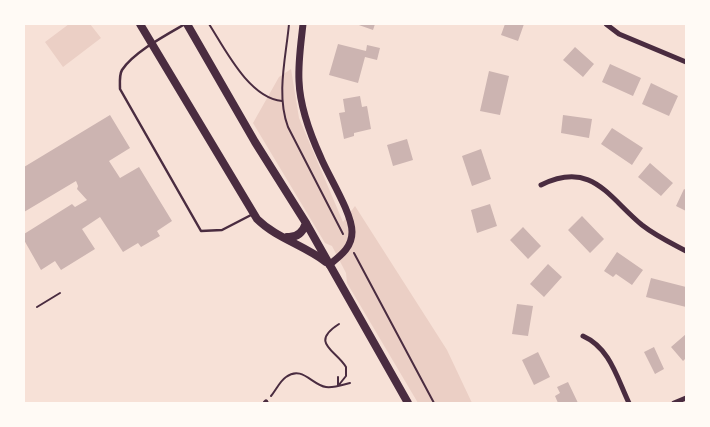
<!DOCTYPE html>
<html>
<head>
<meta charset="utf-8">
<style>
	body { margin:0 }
	#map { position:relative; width:710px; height:427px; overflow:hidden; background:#f7e1d7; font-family:Roboto,sans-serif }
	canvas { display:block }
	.frame { position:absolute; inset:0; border:25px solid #fffaf5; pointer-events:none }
</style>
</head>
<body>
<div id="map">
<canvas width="710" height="427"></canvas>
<div class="frame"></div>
</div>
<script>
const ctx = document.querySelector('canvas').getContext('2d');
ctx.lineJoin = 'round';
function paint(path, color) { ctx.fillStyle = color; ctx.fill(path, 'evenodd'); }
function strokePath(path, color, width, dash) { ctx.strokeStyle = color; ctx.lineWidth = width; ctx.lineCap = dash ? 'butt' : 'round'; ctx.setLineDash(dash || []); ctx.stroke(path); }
const green = new Path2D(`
	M69 24H90L101 38 63 67 45 42Z
	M291 69 299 118 343 222 355 206 447 350 472 403H418L347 283 346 273 332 246 325 243 253 123 279 77Z`);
const building = new Path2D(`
	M356 24H375L373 30Z
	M505 24H524L518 41 501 35Z
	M338 44 366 51 367 45 380 48 377 60 365 57 358 83 329 75Z
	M575 47 594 64 583 77 563 60Z
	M610 64 641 78 633 96 602 82Z
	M489 71 509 76 500 115 480 111Z
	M651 83 678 96 669 116 642 104Z
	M360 96 362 107 367 106 371 129 354 133V136L344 139 339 113 345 112 343 99Z
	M110 115 130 148 109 161 120 178 139 167 172 221 157 231 160 236 141 247 138 243 123 252 100 217 82 229 95 249 61 270 55 261 41 270 24 240V234L72 204 75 207 87 200 77 189 78 186 76 181 24 212V167Z
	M563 115 592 119 589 138 561 133Z
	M612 128 643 148 632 165 601 144Z
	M407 139 413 160 393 166 387 145Z
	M481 149 491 179 472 186 462 156Z
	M650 163 673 183 661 196 638 177Z
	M684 189 686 190V211L676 206Z
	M490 204 497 226 477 233 471 210Z
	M582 216 604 239 590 253 568 230Z
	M523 227 541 246 528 259 510 240Z
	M617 252 643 270 632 285 616 274 613 277 604 271Z
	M548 264 562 277 544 297 530 284Z
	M651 278 686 287V307L646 297Z
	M517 304 533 306 528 336 512 334Z
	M686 334V358L683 361 671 347Z
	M654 347 664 369 655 374 644 352Z
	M538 352 550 377 534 385 522 360Z
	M568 382 578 403H558L555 396 560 393 557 387Z`);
const path = new Path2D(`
	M209 24C225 49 249 98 282 101
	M289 24C286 57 276 95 288 127L343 234
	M354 253 434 403
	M37 307 60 293
	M338 377V386
	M338 386 346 376V367C336 350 309 343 339 324
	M271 396C276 390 280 381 286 377 302 365 312 385 326 387 334 388 342 385 350 383`);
const service = new Path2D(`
	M185 24C166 35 134 52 122 70 119 75 120 84 120 89L201 231 222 230 253 214`);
const minor = new Path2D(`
	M606 24 619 34 686 62
	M541 185C592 160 608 197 642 225 656 236 671 243 686 251
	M583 336C610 348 617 378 629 403
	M265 403 266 402
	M674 403 686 398`);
const tertiary = new Path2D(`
	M303 24C301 43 298 62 299 81 300 108 310 134 321 158 329 177 352 213 352 232 352 248 340 256 329 265`);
const secondary = new Path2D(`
	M140 24 257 219C276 238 304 245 326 262
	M187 24 255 142 306 223 408 403
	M287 237C297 238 303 232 306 223`);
paint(green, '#ebcfc5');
paint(building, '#ccb4b1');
strokePath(path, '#4a2c40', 2);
strokePath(service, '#4a2c40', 2.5);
strokePath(minor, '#4a2c40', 5);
strokePath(tertiary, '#4a2c40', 7);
strokePath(secondary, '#4a2c40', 8);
</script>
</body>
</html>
